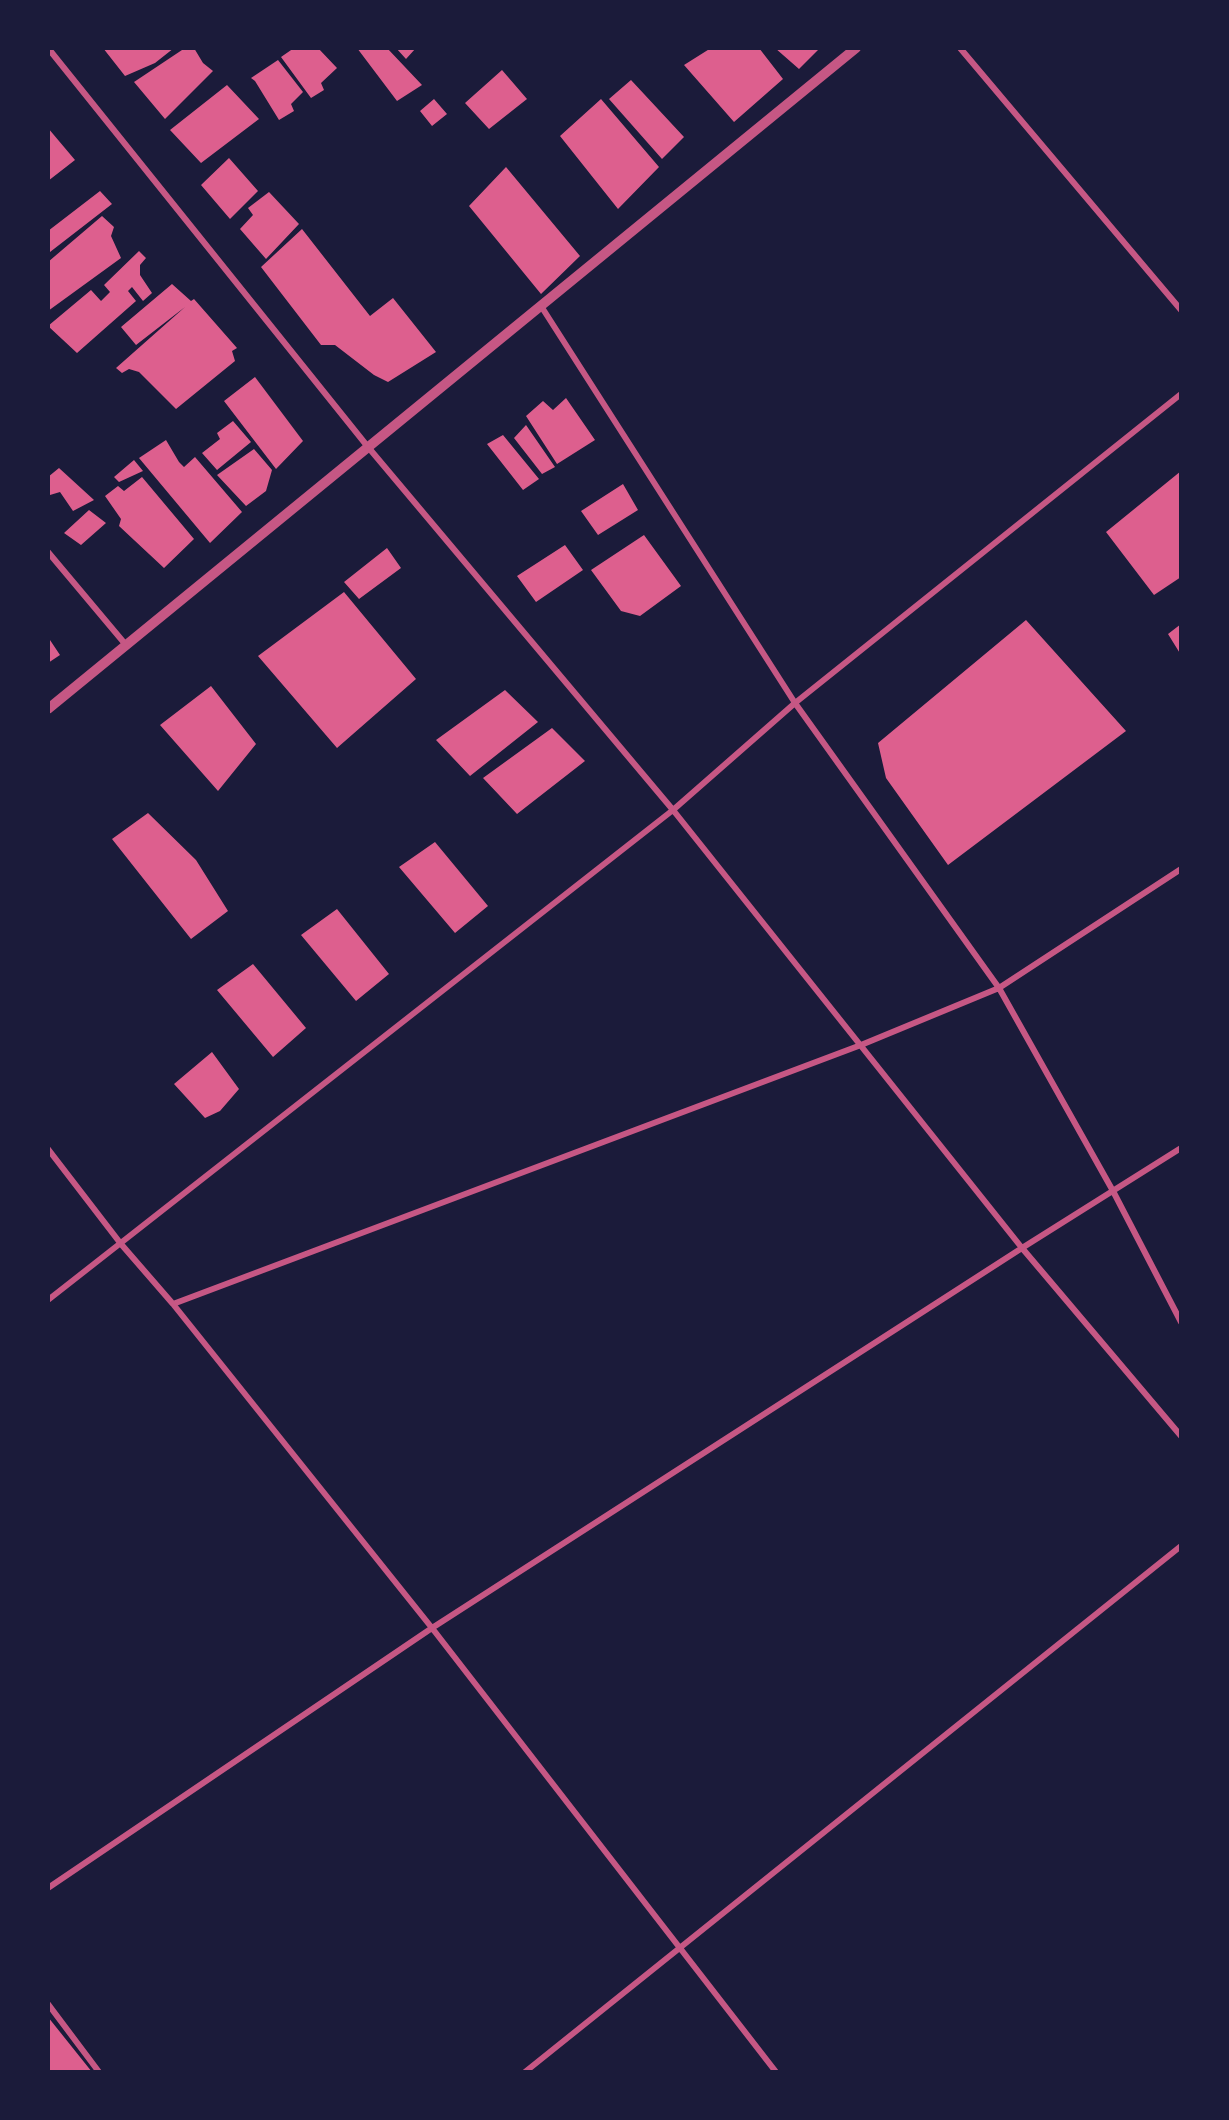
<!DOCTYPE html>
<html>
<head>
<meta charset="utf-8">
<style>
	body { margin:0 }
	#map { position:relative; width:1229px; height:2120px; overflow:hidden; background:#1b1b3a; font-family:"Sofia Sans Condensed",sans-serif }
	canvas { display:block }
	.frame { position:absolute; inset:0; border:50px solid #1b1b3a; pointer-events:none }
</style>
</head>
<body>
<div id="map">
<canvas width="1229" height="2120"></canvas>
<div class="frame"></div>
</div>
<script>
const ctx = document.querySelector('canvas').getContext('2d');
ctx.lineJoin = 'round';
function paint(path, color) { ctx.fillStyle = color; ctx.fill(path, 'evenodd'); }
function strokePath(path, color, width, dash) { ctx.strokeStyle = color; ctx.lineWidth = width; ctx.lineCap = dash ? 'butt' : 'round'; ctx.setLineDash(dash || []); ctx.stroke(path); }
const building = new Path2D(`
	M103 48H174L155 63 125 76Z
	M185 48H194L203 63 213 71 165 119 134 82Z
	M294 48H318L337 68 321 83 324 90 311 98 281 57Z
	M357 48H387L422 85 397 101Z
	M396 48H416L406 59Z
	M711 48H759L783 79 734 122 684 65Z
	M775 48H820L799 69Z
	M278 60 303 92 291 104 294 111 279 120 255 81 251 78Z
	M502 70 527 99 489 129 465 103Z
	M631 80 684 137 662 159 609 99Z
	M227 85 259 119 201 163 170 130Z
	M434 99 447 114 432 126 420 111Z
	M601 99 659 167 618 209 560 136Z
	M48 128 75 160 48 181Z
	M229 158 258 191 230 219 201 185Z
	M506 167 580 256 541 294 469 206Z
	M100 191 112 204 50 252 48 250V231Z
	M269 192 299 224 266 259 240 229 253 215 248 208Z
	M102 216 114 227 111 236 121 258 48 311V262Z
	M302 229 370 316 393 298 436 352 388 382 374 375 335 345H321L261 267Z
	M139 251 146 258 140 265V275L152 293 143 301 132 287 128 291 136 301 77 353 48 326 91 290 101 301 110 292 104 285Z
	M172 284 191 301 194 299 237 348 232 351 235 361 176 409 139 372 129 369 122 373 116 368 185 307 136 345 121 327Z
	M255 377 303 441 276 469 224 401Z
	M566 398 595 440 557 464 526 416 543 401 553 410Z
	M233 421 251 442 217 470 202 453 220 439 217 433Z
	M526 425 555 467 542 474 514 438Z
	M503 435 539 479 523 490 487 444Z
	M166 440 179 462 184 467 195 457 242 512 210 543 139 458Z
	M254 449 272 470 266 491 246 506 217 475Z
	M134 460 143 471 119 482 114 477Z
	M59 468 94 500 73 511 60 492 50 495 48 494V477Z
	M1181 471V577L1154 595 1106 532Z
	M142 477 194 539 164 568 119 526 121 519 105 496 118 486 124 491Z
	M623 484 638 510 598 535 581 511Z
	M89 510 106 523 81 545 64 533Z
	M644 535 681 586 640 616 621 611 591 570Z
	M565 545 583 570 536 602 517 576Z
	M387 548 401 568 359 599 344 582Z
	M344 592 416 679 337 748 258 656Z
	M1026 620 1126 731 948 865 886 778 878 743Z
	M1181 624V655L1168 634Z
	M48 637 60 655 48 663Z
	M211 686 256 744 218 791 160 725Z
	M505 690 538 722 470 776 436 740Z
	M552 728 585 761 517 814 483 778Z
	M148 813 196 860 228 911 191 939 112 839Z
	M435 842 488 906 455 933 399 867Z
	M337 909 389 974 356 1001 301 935Z
	M253 964 306 1028 273 1057 217 990Z
	M212 1052 239 1089 220 1111 205 1118 174 1084Z
	M48 2017 92 2072H48Z`);
const minor = new Path2D(`
	M48 48 368 447 673 810 1022 1248 1181 1436
	M960 48 1181 310
	M541 306 795 703 999 988 1113 1191 1181 1322
	M48 552 126 645
	M48 1149 121 1244 173 1304 432 1628 776 2072
	M48 1300 673 810 795 703 1181 394
	M173 1304 861 1045 999 988 1181 869
	M48 1888 432 1628 1022 1248 1181 1148
	M48 2004 99 2072
	M525 2072 1181 1546`);
const tertiary = new Path2D(`
	M48 709 856 48`);
paint(building, '#dd5f8e');
strokePath(minor, '#c65784', 6);
strokePath(tertiary, '#c65784', 10);
</script>
</body>
</html>
